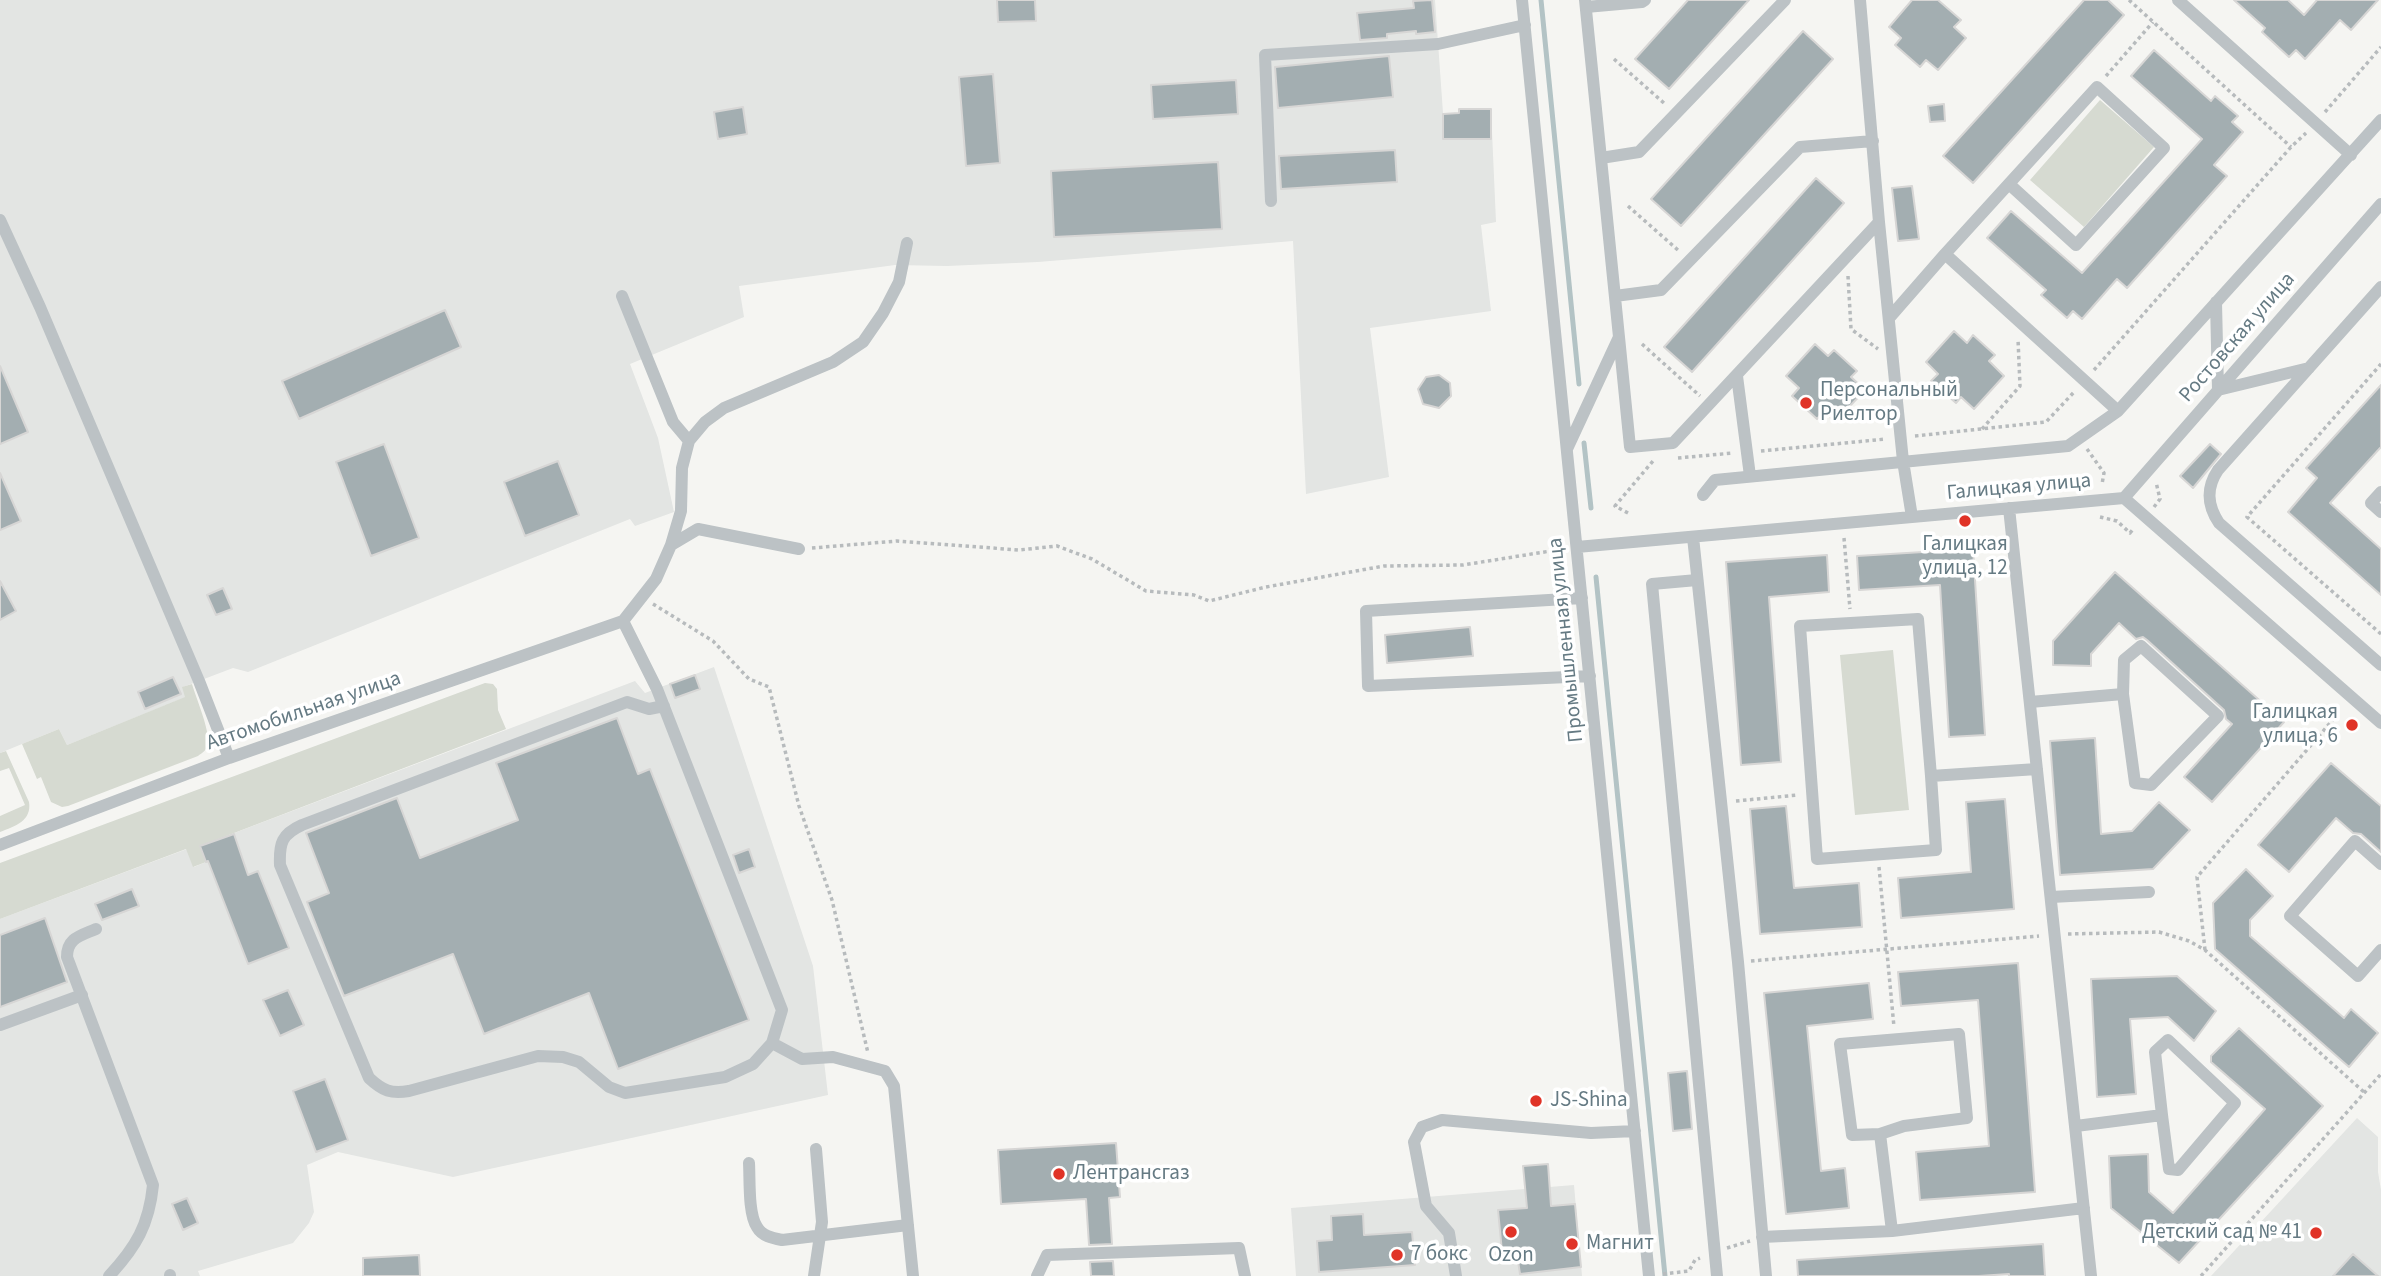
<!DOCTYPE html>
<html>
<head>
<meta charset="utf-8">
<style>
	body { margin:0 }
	canvas { display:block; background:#f5f5f2 }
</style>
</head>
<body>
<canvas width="2381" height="1276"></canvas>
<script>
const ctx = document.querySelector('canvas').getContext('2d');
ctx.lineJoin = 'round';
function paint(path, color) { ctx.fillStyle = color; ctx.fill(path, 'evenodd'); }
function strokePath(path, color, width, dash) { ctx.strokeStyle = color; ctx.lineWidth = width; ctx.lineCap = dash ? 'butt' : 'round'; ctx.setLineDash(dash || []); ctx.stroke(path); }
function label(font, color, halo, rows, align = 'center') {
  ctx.font = font + ' "Source Sans 3",sans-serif'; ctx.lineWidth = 7; ctx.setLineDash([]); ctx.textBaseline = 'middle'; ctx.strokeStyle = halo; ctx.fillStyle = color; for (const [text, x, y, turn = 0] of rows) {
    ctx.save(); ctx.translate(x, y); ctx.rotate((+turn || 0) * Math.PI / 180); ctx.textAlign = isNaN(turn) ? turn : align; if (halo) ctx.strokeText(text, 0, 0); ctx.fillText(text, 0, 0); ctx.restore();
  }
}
const built = new Path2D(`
	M0 0H1435L1443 113H1458L1459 109H1491L1496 222 1481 225 1491 311 1370 328 1389 477 1306 494 1293 241 1038 262 947 266 895 265 739 286 744 317 630 364 658 438 674 512 635 526 630 519 248 672 233 668 183 687 186 697 67 745 59 729 0 753Z
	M714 667 813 966 828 1095 453 1177 338 1152 307 1165 314 1212 309 1223 293 1243 198 1271 200 1276H0V919L187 849 194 867 206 862 200 846 635 681 645 693Z
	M2357 1118 2378 1137V1172L2381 1190V1276H2211Z
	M1574 1185 1582 1276H1296L1291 1208Z`);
const green = new Path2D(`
	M2100 100 2154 147 2084 227 2030 180Z
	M1893 650 1909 810 1855 815 1840 655Z
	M485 683 493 684 497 689 498 710 506 729 200 846 206 862 193 867 186 849 0 919V863Z
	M192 684C196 698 210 730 208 744 207 750 202 753 198 756L68 806 62 807 51 802 41 777 37 779 22 744 59 729 67 745 185 697 182 687Z
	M6 751 29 802C32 821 15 826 0 832V816L25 805 9 768 0 771V753Z`);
const stream = new Path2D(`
	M1541 0 1579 384
	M1584 443 1591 508
	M1596 577 1665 1276`);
const building = new Path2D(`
	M997 0H1035L1036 21 998 22Z
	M1432 0 1435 32 1416 34V31L1387 34V38L1360 40 1357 13 1414 8 1413 1Z
	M1688 0H1749L1669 89 1635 59Z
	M1912 0H1938L1961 20 1954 27 1966 38 1938 70 1926 60 1920 67 1895 45 1901 38 1889 27Z
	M2084 0H2108L2124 15 1973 183 1943 156Z
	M2234 0H2288L2304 15 2317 0H2378L2351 30 2340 20 2305 59 2296 50 2289 57 2262 32 2265 28Z
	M1803 31 1833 59 1681 226 1651 199Z
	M2154 50 2211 101 2215 96 2238 116 2232 122 2243 132 2214 165 2227 176 2127 288 2117 279 2082 319 2073 311 2067 318 2041 295 2046 290 1987 238 2011 211 2082 273 2202 139 2131 76Z
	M1389 56 1393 97 1278 108 1275 67Z
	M993 74 1000 163 966 166 959 77Z
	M1236 80 1238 114 1153 119 1151 85Z
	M1944 104 1945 121 1930 122 1928 106Z
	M743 107 747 134 718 139 714 112Z
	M1459 109H1491V139H1443V114L1459 113Z
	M1395 150 1397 182 1281 189 1279 156Z
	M1218 162 1222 229 1054 237 1051 171Z
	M1816 178 1844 203 1692 372 1664 347Z
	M1912 186 1919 239 1898 241 1892 188Z
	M445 310 461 347 299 419 282 381Z
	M1954 331 1967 343 1973 335 1995 355 1989 361 2004 376 1974 409 1961 397 1956 403 1931 381 1938 374 1926 362Z
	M1815 344 1828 356 1834 350 1857 371 1851 377 1865 390 1835 422 1824 411 1817 419 1792 396 1799 388 1786 376Z
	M0 366 28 432 0 444Z
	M1439 375 1450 383 1451 396 1439 408 1423 404 1418 389 1426 377Z
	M2381 385V447L2330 503 2381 549V595L2288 512 2317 478 2306 468Z
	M384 444 419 538 371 556 336 462Z
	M2210 444 2221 454 2193 488 2180 476Z
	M558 461 579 515 525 536 504 482Z
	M0 473 21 521 0 530Z
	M1973 549 1985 735 1949 737 1940 585 1859 590 1857 556Z
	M1827 555 1829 592 1769 597 1781 762 1741 765 1726 562Z
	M2115 572 2284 722 2212 802 2184 777 2232 724 2226 719 2224 710 2147 640 2143 637 2136 639 2119 623 2091 654V666L2053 665V641Z
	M0 581 16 611 0 620Z
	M223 588 232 609 216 615 207 595Z
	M1470 627 1473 656 1387 663 1385 635Z
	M695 675 700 689 675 698 670 684Z
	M173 677 181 694 145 709 138 692Z
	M617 718 638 774 650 769 749 1020 618 1069 589 993 484 1034 453 954 344 996 307 902 329 893 306 833 397 798 420 858 518 820 496 763Z
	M2095 738 2101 834 2132 831 2159 802 2190 830 2153 869 2060 875 2050 741Z
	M2331 763 2381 806V852L2361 834 2353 833 2336 818 2289 872 2258 845Z
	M2005 799 2014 909 1901 918 1898 878 1971 872 1966 802Z
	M1786 806 1794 888 1859 883 1862 927 1760 934 1750 809Z
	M234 834 248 875 258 871 289 948 248 964 208 861 206 862 200 846Z
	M749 849 755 867 739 873 733 855Z
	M2246 869 2273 896 2250 920V936L2344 1018 2351 1009 2378 1033 2349 1067 2215 949 2213 903Z
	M132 889 139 906 102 920 95 904Z
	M45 918 67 982 0 1007V935Z
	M2018 963 2035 1192 1920 1200 1916 1152 1989 1146 1978 1000 1901 1006 1898 972Z
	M2177 976 2216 1011 2194 1041 2168 1017 2130 1019 2136 1094 2097 1097 2091 979Z
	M1869 983 1873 1019 1807 1026 1821 1171 1845 1168 1849 1208 1786 1214 1764 993Z
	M288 990 304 1025 280 1036 263 1000Z
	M2239 1028 2323 1106 2179 1263 2111 1208 2109 1156 2148 1154 2149 1192 2173 1213 2265 1109 2211 1062V1056Z
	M1687 1071 1692 1129 1673 1131 1668 1073Z
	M325 1079 348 1140 316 1152 293 1091Z
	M1116 1143 1120 1197 1109 1198 1112 1244 1089 1245 1086 1199 1001 1204 998 1150Z
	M1548 1164 1551 1206 1575 1204 1581 1267 1520 1274 1518 1261 1503 1262 1498 1210 1527 1208 1523 1166Z
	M187 1198 198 1223 183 1230 172 1204Z
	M1363 1214 1364 1235 1412 1232 1415 1265 1319 1272 1317 1241 1332 1240 1331 1216Z
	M2043 1244 2045 1276H2009V1274L1979 1276H1798L1797 1260Z
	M2353 1254 2378 1276H2333Z
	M419 1255 420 1276H363V1258Z
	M1113 1261 1114 1276H1091L1090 1262Z`);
const path = new Path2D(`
	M2129 0 2291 147
	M1614 59 1665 104
	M2106 76 2153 22
	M2325 112 2381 47
	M1628 206 1679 251
	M1848 276 1851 329 1878 349
	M1642 344 1700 396
	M2094 370 2291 147 2306 133
	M1982 429 2020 386 2018 339
	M1915 436 2046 422 2075 391
	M2087 449 2104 473 2102 484
	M1761 451 1886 439
	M1678 458 1733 453
	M2154 507 2160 499 2156 482
	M1628 513 1615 506 1653 461
	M2100 517 2117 521 2130 533 2134 528
	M1844 538 1850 609
	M812 548 897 541 1019 550 1057 546 1092 559 1146 591 1194 595 1209 601 1266 587 1384 566 1463 565 1563 549
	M653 604 713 641 749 679 769 687 799 806 832 900 868 1053
	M2381 634 2247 517 2381 364
	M1736 801 1798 795
	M1879 867 1894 1027
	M2068 934 2159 932 2189 941 2205 950 2365 1093
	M2205 950 2197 877 2337 715
	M1751 961 2039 936
	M1727 1248 1750 1241
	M1663 1274 1689 1271 1695 1260 1700 1258
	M2201 1276 2381 1074`);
const minor = new Path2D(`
	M1522 0 1649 1276
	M1860 0 1879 222 1903 461 1912 517
	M2178 0 2351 155
	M1586 7 1642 2 1645 0
	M1601 158 1639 152 1785 0
	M2009 184 2076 245 2164 148 2097 87 1945 254 2118 411
	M1271 201 1265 55 1438 44 1525 25
	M0 220 40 307 199 681 229 758
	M2381 287 2218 470C2206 488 2207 505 2219 523L2381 665
	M622 296 673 422 689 441
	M1615 296 1661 290 1800 147 1873 141
	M2216 302 2218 390 2309 368
	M1890 317 1945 254
	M1619 337 1630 447 1673 443 1879 222
	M1737 376 1750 476
	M1567 449 1619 337 1585 0
	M2381 492 2371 503 2381 512
	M1703 495 1715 480 2068 446 2118 411 2381 120
	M2124 498 2381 204
	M2009 508 2091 1276
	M1693 537 1738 962 1766 1276
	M671 545 698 529 799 549
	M1577 547 2124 498 2381 723
	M1697 580 1652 584 1717 1276
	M1582 598 1366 611 1368 686 1590 676
	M623 621 657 689 782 1010 772 1043 753 1064 725 1077 625 1093 609 1087 579 1062 563 1057 538 1056 409 1091C391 1094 383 1091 369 1078L280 865C279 843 282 834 302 825L627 702 649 709 664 706
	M623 621 656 579 671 545 681 511 682 468 689 441 705 422 724 408 833 362 863 342 883 313 899 282 907 243
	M2030 702 2123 694 2135 783 2151 785 2218 716 2141 646 2124 660 2123 694
	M1931 776 1918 619 1800 626 1817 859 1936 850 1931 776 2037 769
	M0 845 229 758 623 621
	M2381 864 2355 841 2290 916 2358 976 2381 950
	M2051 897 2149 892
	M96 929C80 936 67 938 67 957L153 1185C149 1225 136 1247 109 1276
	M0 1025 82 995
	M772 1043 802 1059 833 1057 885 1071 894 1086 913 1276
	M2076 1126 2162 1115 2169 1169 2178 1170 2235 1103 2168 1040 2155 1052 2162 1115
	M1880 1134 1852 1135 1840 1044 1959 1034 1967 1118 1904 1126 1880 1134 1892 1231
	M749 1163C750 1179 748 1214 757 1227 762 1236 772 1238 782 1240L908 1225
	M1762 1237 1892 1231 2084 1208
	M170 1275V1276
	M814 1276 822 1222 816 1149
	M1037 1276 1047 1255 1239 1248 1245 1276
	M1456 1276 1449 1233 1426 1206 1414 1142 1422 1127 1442 1120 1591 1133 1635 1131`);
const markers = [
	[1806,403,7,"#e03327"],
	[1965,521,7,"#e03327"],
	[2352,725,7,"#e03327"],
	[1536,1101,7,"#e03327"],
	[1059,1174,7,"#e03327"],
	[1511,1232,7,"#e03327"],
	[2316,1233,7,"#e03327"],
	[1572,1244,7,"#e03327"],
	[1397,1255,7,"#e03327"]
];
const streetNames = [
	["Ростовская улица",2238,338,-49],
	["Галицкая улица",2019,488,-5],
	["Промышленная улица",1567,640,-96],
	["Автомобильная улица",304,712,-19]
];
const poiNames = [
	["Персональный",1820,391],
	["Риелтор",1820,415],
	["Галицкая",1965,545,"center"],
	["улица, 12",1965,569,"center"],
	["Галицкая",2338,713,"right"],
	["улица, 6",2338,737,"right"],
	["JS-Shina",1550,1101],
	["Лентрансгаз",1073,1174],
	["Детский сад № 41",2302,1233,"right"],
	["Магнит",1586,1244],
	["7 бокс",1411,1255],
	["Ozon",1511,1256,"center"]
];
paint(built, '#e3e5e3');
paint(green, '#d6dad1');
strokePath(stream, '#b3c3c5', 5);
paint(building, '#a3aeb1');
strokePath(building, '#d7d6d5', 2);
strokePath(path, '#b7bbbd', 3.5, [3.5, 3.5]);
strokePath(minor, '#bcc2c5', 12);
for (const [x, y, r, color] of markers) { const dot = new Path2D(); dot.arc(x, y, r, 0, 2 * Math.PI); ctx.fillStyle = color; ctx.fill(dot); strokePath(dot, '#fff', 2.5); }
label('21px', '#657a83', '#fff', streetNames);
label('21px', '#657a83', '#fff', poiNames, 'left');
</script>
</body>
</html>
